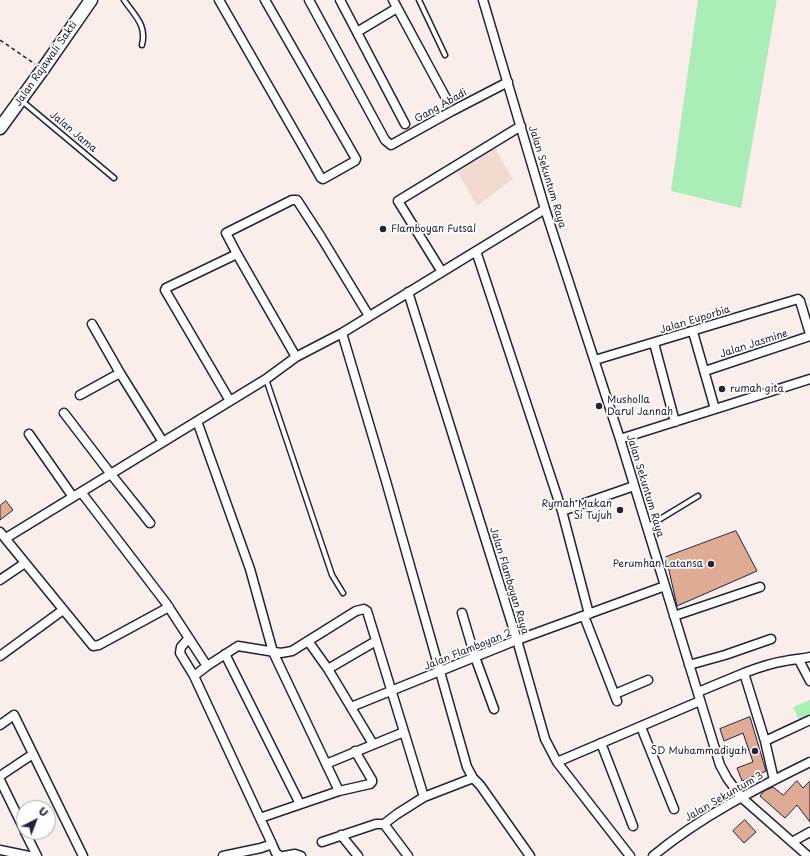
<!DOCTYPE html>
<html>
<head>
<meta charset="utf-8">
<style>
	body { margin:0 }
	#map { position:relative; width:810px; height:856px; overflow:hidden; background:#f9eeea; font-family:"Playpen Sans",sans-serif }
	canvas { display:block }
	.north { position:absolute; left:16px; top:800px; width:40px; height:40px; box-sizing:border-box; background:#fff; border:1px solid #a7a7b1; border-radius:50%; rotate:42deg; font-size:11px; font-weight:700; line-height:16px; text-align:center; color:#22223b }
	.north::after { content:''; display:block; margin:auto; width:14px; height:18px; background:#22223b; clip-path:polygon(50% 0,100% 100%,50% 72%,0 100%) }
</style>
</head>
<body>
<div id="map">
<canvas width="810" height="856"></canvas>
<div class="north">U</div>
</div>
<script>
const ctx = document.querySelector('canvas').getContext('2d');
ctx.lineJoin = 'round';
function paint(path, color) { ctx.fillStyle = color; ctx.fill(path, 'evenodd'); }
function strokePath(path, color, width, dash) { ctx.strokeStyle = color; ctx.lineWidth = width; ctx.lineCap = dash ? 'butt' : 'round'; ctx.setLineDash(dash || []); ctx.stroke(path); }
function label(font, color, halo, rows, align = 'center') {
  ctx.font = font + ' "Playpen Sans",sans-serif'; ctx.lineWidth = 3.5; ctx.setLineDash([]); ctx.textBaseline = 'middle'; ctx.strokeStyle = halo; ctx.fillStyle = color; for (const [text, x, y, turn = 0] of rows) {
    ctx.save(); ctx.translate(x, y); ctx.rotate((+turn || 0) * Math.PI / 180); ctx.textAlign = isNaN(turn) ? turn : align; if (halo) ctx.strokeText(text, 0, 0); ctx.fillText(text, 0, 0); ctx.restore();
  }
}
const built = new Path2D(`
	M494 147 513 179 477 206 457 171Z`);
const green = new Path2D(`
	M698 0H777L741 208 671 191Z
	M810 700V718L800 722 793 707Z`);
const building = new Path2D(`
	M6 501 13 510 0 520V506Z
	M736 531 757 571 677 606 666 557Z
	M750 717 766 771 742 781 737 768 753 762 743 733 724 741 720 729Z
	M797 781 803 788 810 781V822L797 805 785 818 760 796 764 791 773 787 783 795Z
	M745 820 756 832 744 843 733 831Z`);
const path = new Path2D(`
	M0 40 35 64`);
const lane = new Path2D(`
	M124 0C135 16 147 25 142 45
	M419 0 445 55
	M22 101 114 178
	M266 379 332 575 343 593
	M647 527 698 496`);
const street = new Path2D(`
	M219 0 321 178 323 179 355 161 356 159 265 0
	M309 0 385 140 391 145 452 111 508 82
	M340 0 405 124
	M393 0 447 100
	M483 0 545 209 620 439 720 765 727 778 741 797 808 856
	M357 32 397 8
	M476 251 562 511 589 614
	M442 272 398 201 521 126
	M408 292 517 640 545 739 557 762 630 856
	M92 324 120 373 163 442
	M693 332 715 409
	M342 333 386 481 467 767 473 778 480 785 530 856
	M654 343 675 422
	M296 357 237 254 226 233 292 200H297L321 237 369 316
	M595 360 798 299 800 301 810 334
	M705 371 810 336
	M80 395 120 373
	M230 401 165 290 166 288 237 254
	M64 413 110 473 150 523
	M197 421 250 569 273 652 339 791
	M29 434 73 497
	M620 439 810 379
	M81 492 166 603 207 666
	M562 511 634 486
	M0 532 93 646 99 645 169 607
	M6 538 266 379 296 357 342 333 545 209
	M0 580 25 563
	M462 613 475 657 494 709
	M584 616 617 701
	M674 616 760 587
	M189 638 181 647 180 653 194 676 272 844
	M308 641 328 669 373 744
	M225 654 300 804
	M0 656 63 610
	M799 660 810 681
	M689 665 725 655 771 639
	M328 669 376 641
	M744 673C757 668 771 663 785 661 794 659 801 659 810 657
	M194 676 207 666 238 646 281 653 292 651 356 611 364 609 367 611 424 797
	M698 692 744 673 765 741 774 780
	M615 694 648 680
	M351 707 517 640 665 586
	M0 725 14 715 83 856
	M641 727 674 809
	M765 741 810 720
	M601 743 633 826
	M557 762 700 701
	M326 764 404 732
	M0 776 33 754
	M0 780 24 829
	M260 818 339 791 370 784 372 782V780L355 751
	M384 824 397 814 424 797 473 778
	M25 832 37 856
	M341 835 358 856
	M322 842 376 824H384L408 856
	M792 842 810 832
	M0 850 29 856
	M223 856 261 848 272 844 276 853 280 856
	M284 856 295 854 301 856
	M653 856C700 817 755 789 810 762`);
const secondary = new Path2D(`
	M0 128 43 69 91 0`);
const markers = [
	[383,229,4,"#22223b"],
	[722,389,4,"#22223b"],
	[599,406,4,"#22223b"],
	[620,510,4,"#22223b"],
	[711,564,4,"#22223b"],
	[755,751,4,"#22223b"]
];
const streetNames = [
	["Jalan Rajawali Sakti",46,64,-55],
	["Gang Abadi",441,106,-29],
	["Jalan Jama",73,132,40],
	["Jalan Sekuntum Raya",547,177,73],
	["Jalan Euporbia",695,320,-17],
	["Jalan Jasmine",754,344,-18],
	["Jalan Sekuntum Raya",645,486,73],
	["Jalan Flamboyan Raya",509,581,73],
	["Jalan Flamboyan 2",468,650,-22],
	["Jalan Sekuntum 3",724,797,-30]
];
const poiNames = [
	["Flamboyan Futsal",391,229],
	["rumah gita",730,389],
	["Musholla",607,400],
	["Darul Jannah",607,412],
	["Rymah Makan",612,504,"right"],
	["Si Tujuh",612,516,"right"],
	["Perumhan Latansa",703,564,"right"],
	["SD Muhammadiyah",747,751,"right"]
];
paint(built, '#f2dad0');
paint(green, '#abedb6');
paint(building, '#e0ab95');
strokePath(building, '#22223b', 1);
strokePath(lane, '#22223b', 7);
strokePath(street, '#22223b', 11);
strokePath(secondary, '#22223b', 15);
strokePath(path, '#22223b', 1.5, [4, 3]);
strokePath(lane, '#fff', 4);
strokePath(street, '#fff', 8);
strokePath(secondary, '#fff', 12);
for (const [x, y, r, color] of markers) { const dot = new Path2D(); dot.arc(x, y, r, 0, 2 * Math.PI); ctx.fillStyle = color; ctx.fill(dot); strokePath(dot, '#fff', 1.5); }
label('10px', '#22223b', '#fff', streetNames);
label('10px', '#22223b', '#fff', poiNames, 'left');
</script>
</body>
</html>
